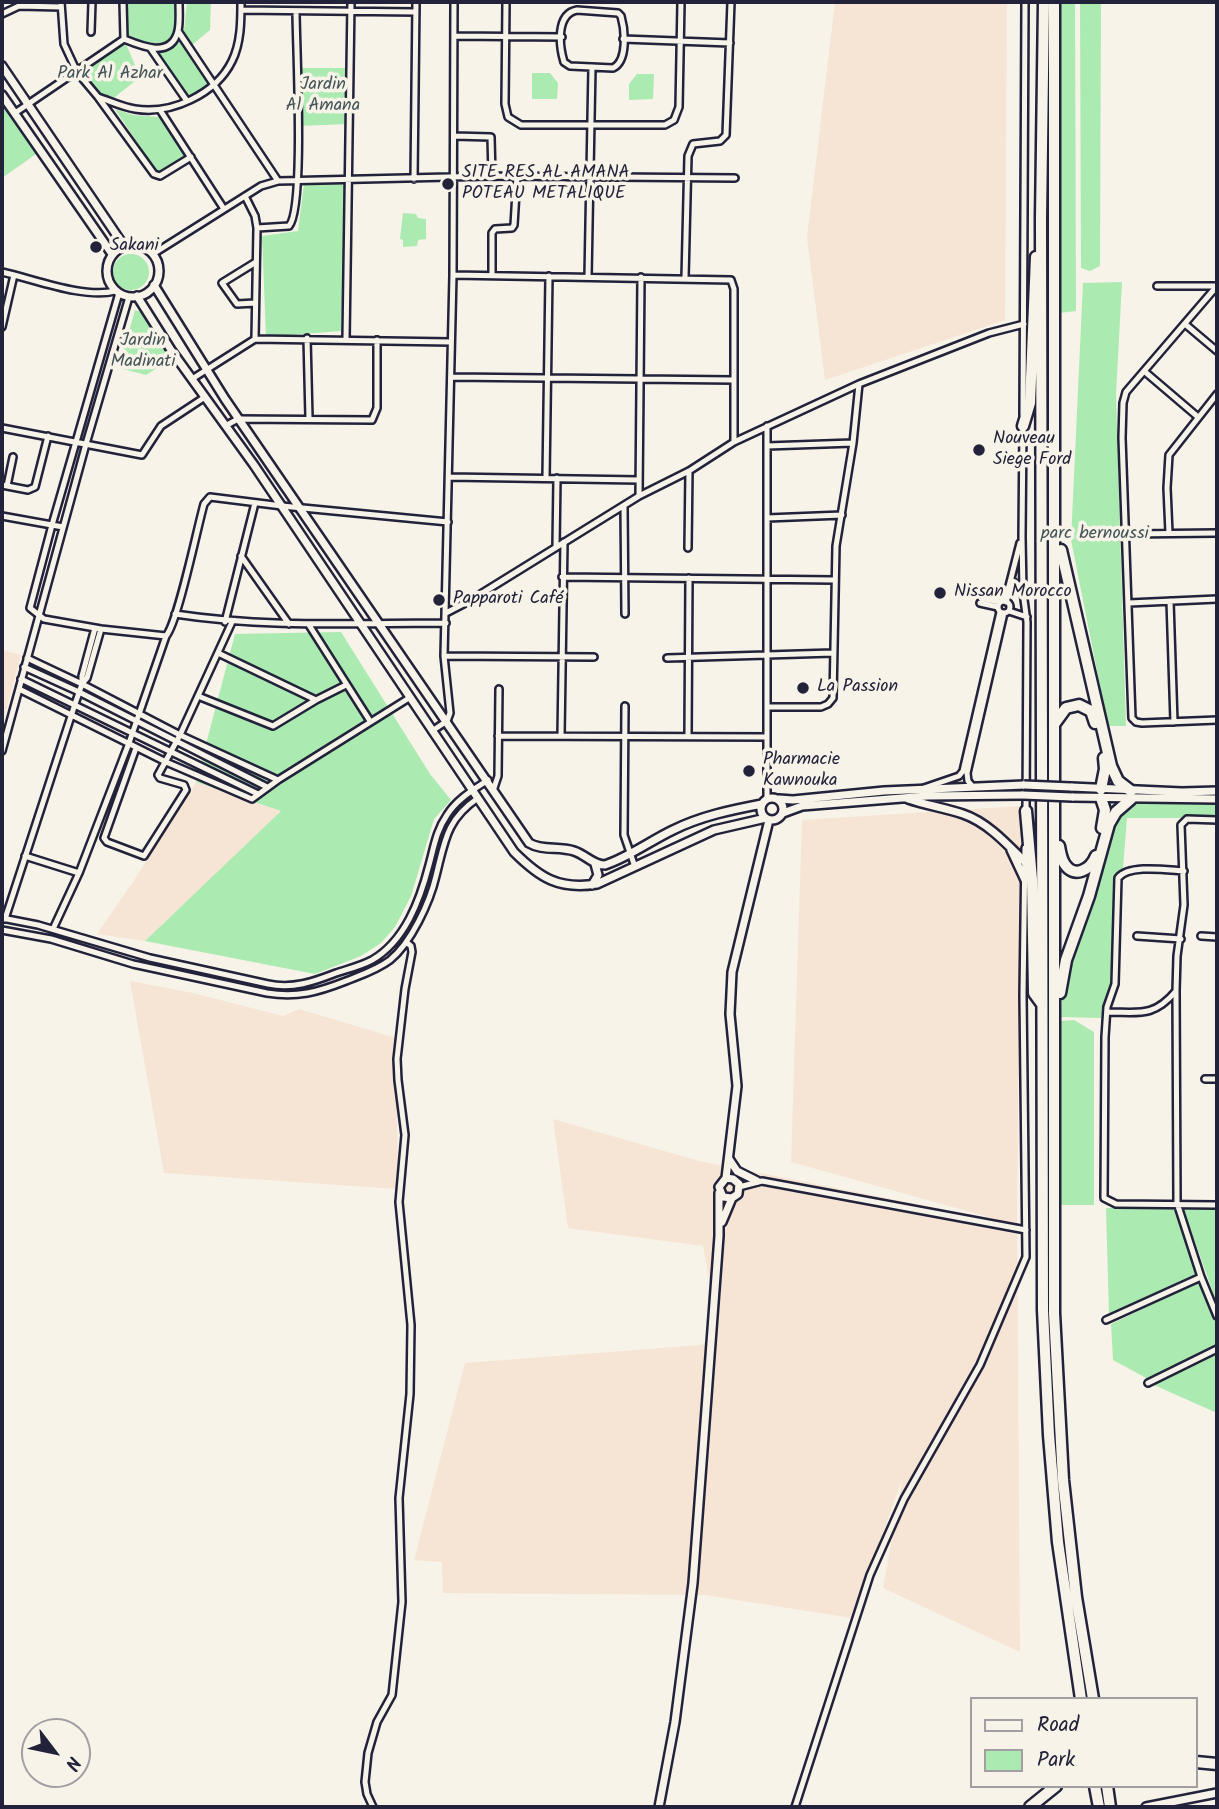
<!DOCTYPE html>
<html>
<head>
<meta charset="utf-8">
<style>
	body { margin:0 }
	#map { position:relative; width:1219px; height:1809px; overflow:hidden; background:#f7f3e8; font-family:Kalam,sans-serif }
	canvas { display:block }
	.frame { position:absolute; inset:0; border:4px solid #22223b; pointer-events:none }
	.legend { position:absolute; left:970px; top:1697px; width:228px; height:91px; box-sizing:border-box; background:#f7f3e8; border:2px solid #a29fa3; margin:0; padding:9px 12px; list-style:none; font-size:21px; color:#22223b }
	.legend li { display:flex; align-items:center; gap:14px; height:35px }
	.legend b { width:35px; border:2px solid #a29fa3 }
	.north { position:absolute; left:21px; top:1718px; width:70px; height:70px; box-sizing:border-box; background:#f7f3e8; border:2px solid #a29fa3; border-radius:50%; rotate:122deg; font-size:19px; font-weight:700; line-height:28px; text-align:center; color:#22223b }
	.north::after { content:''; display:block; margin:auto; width:24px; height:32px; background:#22223b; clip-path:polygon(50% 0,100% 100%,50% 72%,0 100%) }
</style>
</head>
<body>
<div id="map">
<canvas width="1219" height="1809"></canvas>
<div class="frame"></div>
<ul class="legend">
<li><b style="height:9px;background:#f7f3e8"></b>Road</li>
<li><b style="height:19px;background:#abeab1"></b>Park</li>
</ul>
<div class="north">N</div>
</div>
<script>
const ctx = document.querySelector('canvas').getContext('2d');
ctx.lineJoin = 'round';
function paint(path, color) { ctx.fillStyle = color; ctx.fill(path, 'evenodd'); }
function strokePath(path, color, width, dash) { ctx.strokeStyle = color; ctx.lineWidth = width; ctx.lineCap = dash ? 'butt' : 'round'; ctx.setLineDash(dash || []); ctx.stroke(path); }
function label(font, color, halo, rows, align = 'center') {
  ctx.font = font + ' Kalam,sans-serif'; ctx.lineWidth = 7; ctx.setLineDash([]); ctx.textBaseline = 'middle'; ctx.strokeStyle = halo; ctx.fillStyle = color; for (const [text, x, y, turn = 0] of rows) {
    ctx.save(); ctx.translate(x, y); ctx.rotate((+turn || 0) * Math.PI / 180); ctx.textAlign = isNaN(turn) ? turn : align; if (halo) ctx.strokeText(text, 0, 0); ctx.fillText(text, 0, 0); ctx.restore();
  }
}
const built = new Path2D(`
	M835 2H1007L1005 320 825 380 807 237Z
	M2 650 21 655 2 726Z
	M196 782 281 811 145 941 97 934 133 882Z
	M1021 806 1017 1224 1020 1652 883 1588 903 1477 852 1618 705 1595 443 1593 442 1562 414 1560 465 1363 702 1345 718 1327 703 1246 568 1228 553 1119 699 1161 1003 1221 791 1162 802 820Z
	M130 981 193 993 283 1016 299 1009 396 1038 398 1189 164 1173Z`);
const green = new Path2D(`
	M126 2H181L178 31 213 84 187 101 151 49 138 45 126 36Z
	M187 2H211L210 30 192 45 184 31Z
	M1058 2H1075L1076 311 1059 313Z
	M1080 2H1101L1100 266 1090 271 1081 268Z
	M124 39 140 77 110 101 98 97 77 72Z
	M299 68H347L349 124 297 126Z
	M532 73H550L558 83 557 99H532Z
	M637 74H654L653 99 629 100V84Z
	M2 105 36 154 2 178Z
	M115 109 133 115 159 117 184 155 158 174Z
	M346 181 341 331 266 337 262 236 298 231 304 184Z
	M403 213 416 214 418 218 426 219V239L418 240 417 246 403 247V240L400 239Z
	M113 272a18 18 0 1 1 36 0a18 18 0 1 1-36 0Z
	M1122 282 1116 395 1126 726H1108L1071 540 1083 283Z
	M135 310 141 312 172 359 146 375 119 368Z
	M341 632 430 774 451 800 434 819 411 896 395 927 381 943 361 956 315 974 145 941 281 811 196 782 235 634Z
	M1217 801V818H1127L1123 868 1115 875 1110 993 1105 999 1101 1018 1061 1017 1063 985 1110 817 1127 802Z
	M1074 1020 1094 1032V1205H1057L1060 1021Z
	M1176 1207 1197 1274 1109 1314 1106 1208Z
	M1183 1208 1217 1209 1216 1301Z
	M1199 1282 1217 1322V1345L1148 1379 1113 1360 1111 1324Z
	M1217 1354V1413L1154 1385Z`);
const street = new Path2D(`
	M61 2 64 44 77 72 98 97 154 174 160 176 191 157
	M506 2 505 104 508 117 521 125H665L674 120 679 107 681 2
	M241 10 416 12
	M577 10 618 13 621 16C625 30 628 61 613 68L570 66 564 62C559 45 556 14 577 10Z
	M2 14 19 6 61 7
	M178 31 278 181
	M91 32 92 2
	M454 36 562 37
	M124 39C141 46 171 59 178 31 180 22 179 11 179 2
	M623 39 730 43
	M151 49 187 101
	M98 97C110 101 122 107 135 109 171 115 216 94 232 61 241 43 241 21 241 2
	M160 110 224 209
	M15 113 124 39 123 2
	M454 136 491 137 492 176
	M414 179 416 2
	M245 196 255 216 257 228 255 339
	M257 228 289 226C305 209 296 44 296 11
	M153 254 261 186 278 181 492 176 735 178
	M2 272C34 279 84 299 115 291
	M453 275 731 280 734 289V442
	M492 275V233L495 229 512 228 514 225 517 176
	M588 277 592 67
	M685 278 688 156 693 144 720 141 726 135 731 2
	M1157 286H1217
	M1217 286 1126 392 1123 403 1122 438 1132 718 1136 722 1142 723 1217 720
	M119 293 52 525 30 608 44 619 101 629 166 636C178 622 197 529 204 504L210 497 282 506 448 522
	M255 303 237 304 222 283 256 262
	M1185 324 1217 351
	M2 327 14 275
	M307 338 309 418
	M346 339 351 2
	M1144 371 1198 417
	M451 377 733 380
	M192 379 255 339 451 342
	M1023 415 1025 2
	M227 425 238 419 372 420 377 408V340
	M1023 425 1022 537 1023 592 1027 622 1026 810
	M2 428 142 455 161 426 205 397
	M767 446 853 443
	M449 477 639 480
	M546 478 549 276
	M2 485 28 490 35 487 48 436
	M7 486 13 457
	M639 496 641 277
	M624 507 625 614
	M2 516 63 527
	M767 518 842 515
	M1169 533 1167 488 1169 455 1217 394
	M1127 534 1217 533
	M556 547 557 478
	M688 548 689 471
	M241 556 289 624
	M562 577 834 580
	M981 598 1000 602
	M998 607a6 6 0 1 1 12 0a6 6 0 1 1-12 0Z
	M1170 601 1174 722
	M1001 602 1009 586 1020 543
	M1006 602 1013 581
	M980 603 998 607
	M1129 603 1217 599
	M1009 611 1027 617
	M446 613 471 600 639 496 689 471 734 442 859 384 989 333 1024 324
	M175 614C266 628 354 623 446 623
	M225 622 255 503
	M232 622 180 735 278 780
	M309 625 370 721
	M218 653 316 700
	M444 656 594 657
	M27 658 82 684 180 735 158 775 160 778 184 785 186 790 144 856 107 842 104 838 136 748
	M667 658 833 653
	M24 667 79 692 267 787
	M21 679 258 794
	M82 684V676L95 628
	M19 689 166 762 252 799 278 780 409 698
	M198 696 273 726 316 700 346 685
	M625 706 624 835 635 867
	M767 707H821L828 704 833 698 836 546 853 443 859 384
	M432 731 447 721 450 713 444 656 453 275 454 2
	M498 736 767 737
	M561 736 564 542
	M688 736 689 578
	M2 751 86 444 129 297
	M973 787 968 781 967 773 1004 613
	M494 788 498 776 499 689
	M924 788 959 776 963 771 1000 612
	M767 799V426
	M1217 820 1187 819 1181 825 1184 905 1177 956 1176 991 1177 1203 1201 1277 1217 1316
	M25 856 79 873
	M1184 871C1167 870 1129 864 1118 878L1115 984 1107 1007 1105 1037 1104 1198 1116 1204 1217 1205
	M2 918 38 925 150 958 268 984C293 989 313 982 336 973 348 969 361 966 372 960 405 941 420 900 429 865 434 847 436 831 447 815 457 799 473 790 488 780
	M5 919 75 704 82 684 87 678 101 629
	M53 929 79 873 129 743 166 636
	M2 930 51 939 133 964 267 993C297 998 318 992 346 981 361 975 377 970 390 960 411 943 430 902 436 876 445 841 446 820 478 798
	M1137 936 1181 939
	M1201 936 1217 937
	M1107 1012C1139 1012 1153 1018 1176 991
	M1205 1079H1217
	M739 1187 762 1181 1026 1230
	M1106 1320 1201 1277
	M1148 1383 1217 1349
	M373 1807 367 1794 365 1782 368 1753 377 1722 392 1695 402 1602 399 1498 410 1394 411 1325 399 1202 405 1135 398 1080 397 1059 405 989 412 952 411 946 406 942
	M795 1807 870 1575 904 1499 980 1365 1026 1257 1023 995 1025 848`);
const secondary = new Path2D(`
	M2 66 124 246
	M2 95 112 254
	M107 271a26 26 0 1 1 52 0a26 26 0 1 1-52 0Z
	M154 285 225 399 529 843C542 851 559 846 574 851 586 855 593 865 605 865 629 857 650 841 673 830 701 816 731 810 762 804
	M137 296 171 350 254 465 514 852C540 878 559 890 597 884L714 830 766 818
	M1071 787 1182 792 1217 791
	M1072 797 1217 799
	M761 809a11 11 0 1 1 22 0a11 11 0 1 1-22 0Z
	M779 799 793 800 884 791 1024 785
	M908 799C926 805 945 808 963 814 987 822 1007 844 1025 862
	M783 813 802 806 927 796 1023 795
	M1011 850 1025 880
	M592 885 598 875 595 864
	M729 1159 737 1171 757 1181
	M726 1178 733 1179 739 1184 738 1194 732 1198 723 1197 719 1187 726 1178 737 1086 730 1014 732 972 769 820
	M722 1222 732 1198
	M659 1807 675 1722 693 1583 719 1236V1193
	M1146 1807 1217 1793`);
const highway = new Path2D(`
	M1044 2 1041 218 1043 1310 1049 1435 1058 1542 1081 1699
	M1054 2V1313L1063 1480 1076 1597 1093 1699
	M1023 426 1030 403 1036 257
	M1061 550 1111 766 1118 781 1131 791
	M1055 723 1066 708 1079 705 1091 711 1095 723
	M1101 789 1105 769 1104 758
	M1101 798 1105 810 1102 828
	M1026 811 1032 879 1034 993 1042 1004
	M1059 846C1060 852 1061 858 1064 863 1074 880 1091 869 1096 856
	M1060 993 1066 960 1089 896 1109 824 1116 812 1131 799
	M1196 1762 1217 1764
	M1095 1786 1099 1807
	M1107 1786 1110 1807
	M1030 1807 1056 1786`);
const secondaryBridge = new Path2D(`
	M1024 785 1071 787
	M1023 795 1072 797`);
const markers = [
	[448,184,7,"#22223b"],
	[96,247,7,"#22223b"],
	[979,450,7,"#22223b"],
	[940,593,7,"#22223b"],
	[439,600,7,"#22223b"],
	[803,688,7,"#22223b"],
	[749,771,7,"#22223b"]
];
const parkNames = [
	["Park Al Azhar",110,75],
	["Jardin",323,86],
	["Al Amana",323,107],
	["Jardin",143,342],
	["Madinati",143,363],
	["parc bernoussi",1095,535]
];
const poiNames = [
	["SITE RES AL AMANA",462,174],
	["POTEAU METALIQUE",462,195],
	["Sakani",110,247],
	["Nouveau",993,440],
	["Siege Ford",993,461],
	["Nissan Morocco",954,593],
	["Papparoti Café",453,600],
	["La Passion",817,688],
	["Pharmacie",763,761],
	["Kawnouka",763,782]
];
paint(built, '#f6e5d4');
paint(green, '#abeab1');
strokePath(street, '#22223b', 10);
strokePath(secondary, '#22223b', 12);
strokePath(highway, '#22223b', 15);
strokePath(street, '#f7f3e8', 5);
strokePath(secondary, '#f7f3e8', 7);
strokePath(highway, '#f7f3e8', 10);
strokePath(secondaryBridge, '#22223b', 12, []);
strokePath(secondaryBridge, '#f7f3e8', 7);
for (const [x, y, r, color] of markers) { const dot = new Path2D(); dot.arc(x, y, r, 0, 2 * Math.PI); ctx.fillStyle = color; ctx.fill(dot); strokePath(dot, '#f7f3e8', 2.5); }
label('18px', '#445458', '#f7f3e8', parkNames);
label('18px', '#22223b', '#f7f3e8', poiNames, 'left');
</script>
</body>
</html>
